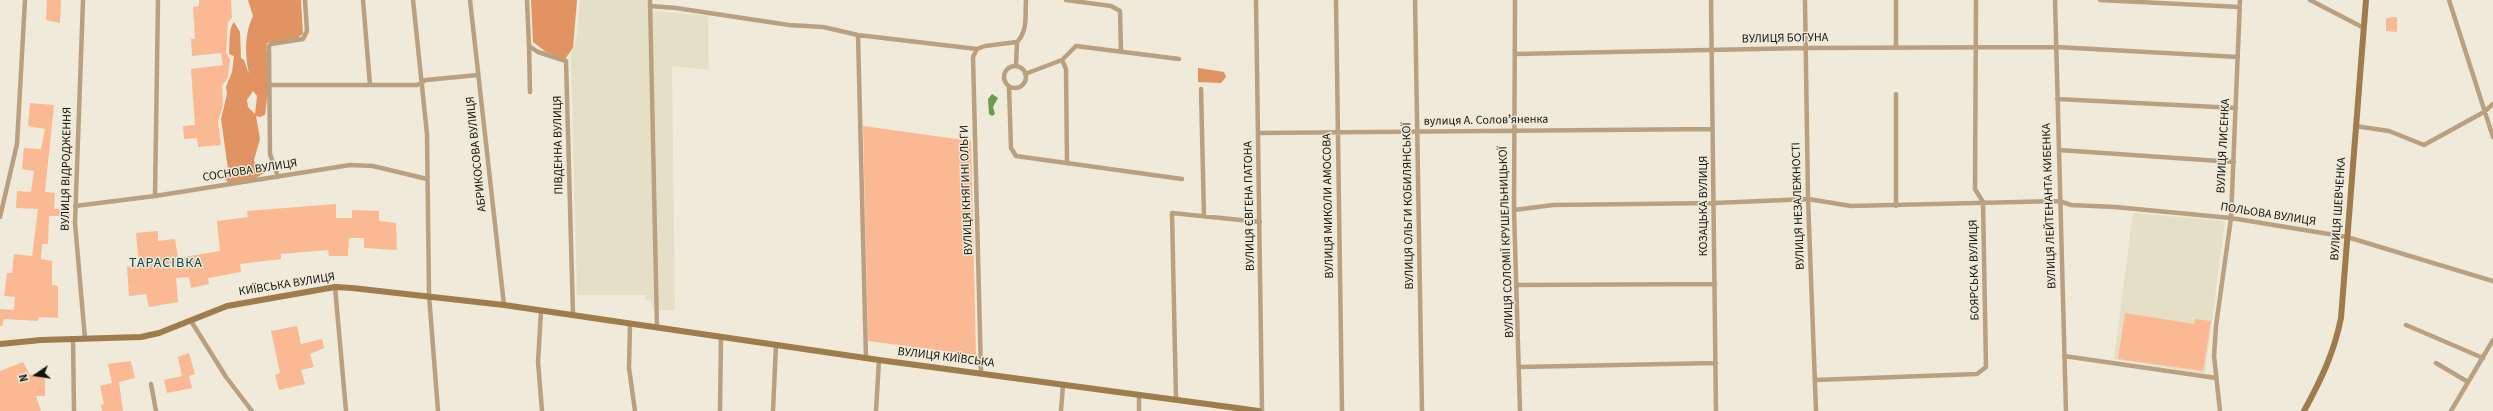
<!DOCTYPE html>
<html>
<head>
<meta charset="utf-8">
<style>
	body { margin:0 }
	#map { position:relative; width:2493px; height:411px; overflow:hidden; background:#efead9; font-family:"Source Sans 3",sans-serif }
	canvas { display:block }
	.north { position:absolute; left:16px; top:355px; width:40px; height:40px; -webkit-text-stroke:3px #efead9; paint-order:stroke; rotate:257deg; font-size:11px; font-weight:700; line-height:16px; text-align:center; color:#15140e }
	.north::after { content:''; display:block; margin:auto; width:14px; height:18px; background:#15140e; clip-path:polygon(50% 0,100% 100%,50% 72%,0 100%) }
</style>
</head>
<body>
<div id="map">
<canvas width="2493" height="411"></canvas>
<div class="north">N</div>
</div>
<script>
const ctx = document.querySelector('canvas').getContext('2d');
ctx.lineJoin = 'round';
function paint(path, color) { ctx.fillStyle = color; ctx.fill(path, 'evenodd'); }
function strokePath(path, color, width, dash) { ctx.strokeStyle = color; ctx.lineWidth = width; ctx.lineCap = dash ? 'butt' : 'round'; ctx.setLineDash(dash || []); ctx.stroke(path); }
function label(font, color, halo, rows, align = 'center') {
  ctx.font = font + ' "Source Sans 3",sans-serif'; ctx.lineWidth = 3; ctx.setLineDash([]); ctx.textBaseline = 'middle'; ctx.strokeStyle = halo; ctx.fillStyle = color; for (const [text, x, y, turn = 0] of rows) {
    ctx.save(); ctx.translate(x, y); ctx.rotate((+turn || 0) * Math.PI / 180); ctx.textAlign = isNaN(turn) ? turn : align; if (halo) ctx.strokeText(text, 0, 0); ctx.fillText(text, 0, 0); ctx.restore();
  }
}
const built = new Path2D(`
	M580 0H652L653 11 708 16 709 70 672 66 675 310H653L651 300H645L646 295H577L571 57 577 36Z
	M2133 213 2225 221 2205 374 2114 359Z`);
const green = new Path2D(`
	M47 0H61L60 23 46 20Z
	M199 0H231L232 18 228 22 226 53 230 59 228 77 222 86 223 105 218 122 221 145 198 147 197 138 184 139 183 126 195 125 191 69 223 65 221 53 192 56 191 39H195L193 7 199 6Z
	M2397 17V32L2386 31V18Z
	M30 103 54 105 45 192 55 193 54 209H70V216H49L48 244H42L41 259 52 261V285L58 286V318L39 317 38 321 4 319 2 326H0V309L14 310 15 297 4 296 7 273H12L14 254 32 256 38 209 16 208 17 191 31 192 34 171 22 169 24 148 41 149 45 129 28 126Z
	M863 126 971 141 976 355 868 341Z
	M336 204V218H352V210L379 211V221L396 223 397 250 364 248V238H349L348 256H329L328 250 281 254V259L240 264 241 272 208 278 209 284 191 288 189 277 176 278 178 302 149 307 146 294 129 296 127 267 139 265 136 233 158 231V241L175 239 178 258 220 251 217 221 248 217 247 211Z
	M2125 313 2194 324 2195 319 2211 321 2203 371 2118 359Z
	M297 326 301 344 322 339 324 348 310 354 314 367 301 370 305 384 279 390 275 375 280 373 271 331Z
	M189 353 195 374 189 376 192 388 167 393 164 380 182 376 178 357Z
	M131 361 135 378 119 382 123 411H102L101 405 104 404 100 386 112 383 108 364Z
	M23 362 30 375 45 374V396H36L41 411H0V371Z`);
const forest = new Path2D(`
	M248 0H301L303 34 296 39 267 43C266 52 268 59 269 68 269 83 267 99 265 115L260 117 256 116 260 139 254 160 257 167 270 169 253 180 231 185 225 179 226 170 228 169 221 119 227 94 226 87 232 72 234 56 229 54C230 44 228 29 234 22L240 32 241 58 244 60 249 74C245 55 244 34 253 16ZM253 91 257 96 255 114 248 107 247 100Z
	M531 0H577L573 48 565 59 546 52 533 42Z
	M1198 68 1224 72 1226 77 1221 83 1198 82Z`);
const water = new Path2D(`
	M992 94 998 98 993 107 995 114 992 116 989 114 988 99Z`);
const street = new Path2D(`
	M83 0 75 223 85 339
	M363 0 370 85
	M413 0 427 134 429 295 438 411
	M470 0 504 305
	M527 0 529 46 538 52 566 61 573 315
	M650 0 657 328
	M1066 0 1111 6 1120 11 1121 51
	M1256 0 1262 411
	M1336 0 1342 411
	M1415 0 1422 411
	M1515 0 1514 210 1520 411
	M1711 0 1716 411
	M1805 0 1808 199 1816 411
	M1896 0V48
	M2055 0 2066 411
	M2100 0 2239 7
	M2310 0 2364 28
	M2449 0 2493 137
	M650 6 676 8 789 25 823 27 858 35 977 49
	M858 35 866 358
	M529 46 530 92
	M1515 54 1806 48 2056 47 2238 57
	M1062 60 1066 69 1067 163
	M1016 66 1017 42C1028 31 1025 15 1026 0
	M1004 77a11 11 0 1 1 22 0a11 11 0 1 1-22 0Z
	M1025 74 1062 60 1076 46 1179 59
	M270 85H417L426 80 478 75
	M1009 87 1011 148 1016 156 1182 179
	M1201 89 1204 216
	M1896 94V206
	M2057 99 2236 108
	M2355 126 2389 131 2424 145 2484 112 2493 104
	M1259 133 1713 129
	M2059 150 2234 162
	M278 177 270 154 269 46 271 44 303 39 307 31 305 0
	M155 196 158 0
	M75 206 155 196 350 165 373 166 427 179
	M1514 210 1553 205 1715 203 1808 199 1851 206 2059 201 2071 205 2115 207 2231 218 2347 237 2493 281
	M0 217 17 144 25 0
	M1517 285 1715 284
	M335 287 346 411
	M541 311 538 362 542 411
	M191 321 226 377 252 411
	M630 324 629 368 635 411
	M2406 325 2483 358
	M73 339 74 411
	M2064 356 2216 378
	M2436 363 2468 382
	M1520 367 1716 363
	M981 373 973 57 977 49 985 46 1017 42
	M1815 380 1977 374 1986 367 1983 202 1975 189 1976 0
	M151 384 156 411
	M1139 394V411
	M1176 399 1172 213 1260 222
	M720 411 721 337
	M773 411 776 345
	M876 411 879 360
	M1061 411 1063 385
	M2220 411 2214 356 2216 326 2231 218 2240 0
	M2451 411 2493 340`);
const secondary = new Path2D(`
	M0 344 41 340 141 337 159 333 227 306 335 287 352 288 504 305 879 360 1259 411
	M2304 411C2321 380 2334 353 2341 318L2366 0`);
const streetNames = [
	["ВУЛИЦЯ БОГУНА",1785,39,-1],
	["вулиця А. Соловʼяненка",1486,121,-1],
	["ПІВДЕННА ВУЛИЦЯ",559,145,-91],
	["ВУЛИЦЯ ЛИСЕНКА",2224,146,-87],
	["АБРИКОСОВА ВУЛИЦЯ",477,154,-96],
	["ВУЛИЦЯ ВІДРОДЖЕННЯ",67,169,-89],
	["СОСНОВА ВУЛИЦЯ",250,171,-9],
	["ВУЛИЦЯ КНЯГИНІ ОЛЬГИ",967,190,-92],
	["ВУЛИЦЯ ЄВГЕНА ПАТОНА",1250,206,-91],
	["ВУЛИЦЯ МИКОЛИ АМОСОВА",1329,206,-91],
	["ВУЛИЦЯ ОЛЬГИ КОБИЛЯНСЬКОЇ",1409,206,-91],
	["КОЗАЦЬКА ВУЛИЦЯ",1704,206,-90],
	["ВУЛИЦЯ НЕЗАЛЕЖНОСТІ",1799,206,-92],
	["ВУЛИЦЯ ЛЕЙТЕНАНТА КИБЕНКА",2050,206,-92],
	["ВУЛИЦЯ ШЕВЧЕНКА",2339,209,-86],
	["ПОЛЬОВА ВУЛИЦЯ",2268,215,9],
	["ВУЛИЦЯ СОЛОМІЇ КРУШЕЛЬНИЦЬКОЇ",1507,242,-92],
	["БОЯРСЬКА ВУЛИЦЯ",1975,270,-91],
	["КИЇВСЬКА ВУЛИЦЯ",287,285,-9],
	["ВУЛИЦЯ КИЇВСЬКА",946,358,7]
];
const quarterNames = [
	["ТАРАСІВКА",166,264]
];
paint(built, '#e6dfc7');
paint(green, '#fab992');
paint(forest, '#e19361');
paint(water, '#6e9a4f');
strokePath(street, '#b9a081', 4.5);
strokePath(secondary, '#a07b4c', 6);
label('12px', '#15140e', '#efead9', streetNames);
ctx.letterSpacing = '1px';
label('14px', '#074949', '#efead9', quarterNames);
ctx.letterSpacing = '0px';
</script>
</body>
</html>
